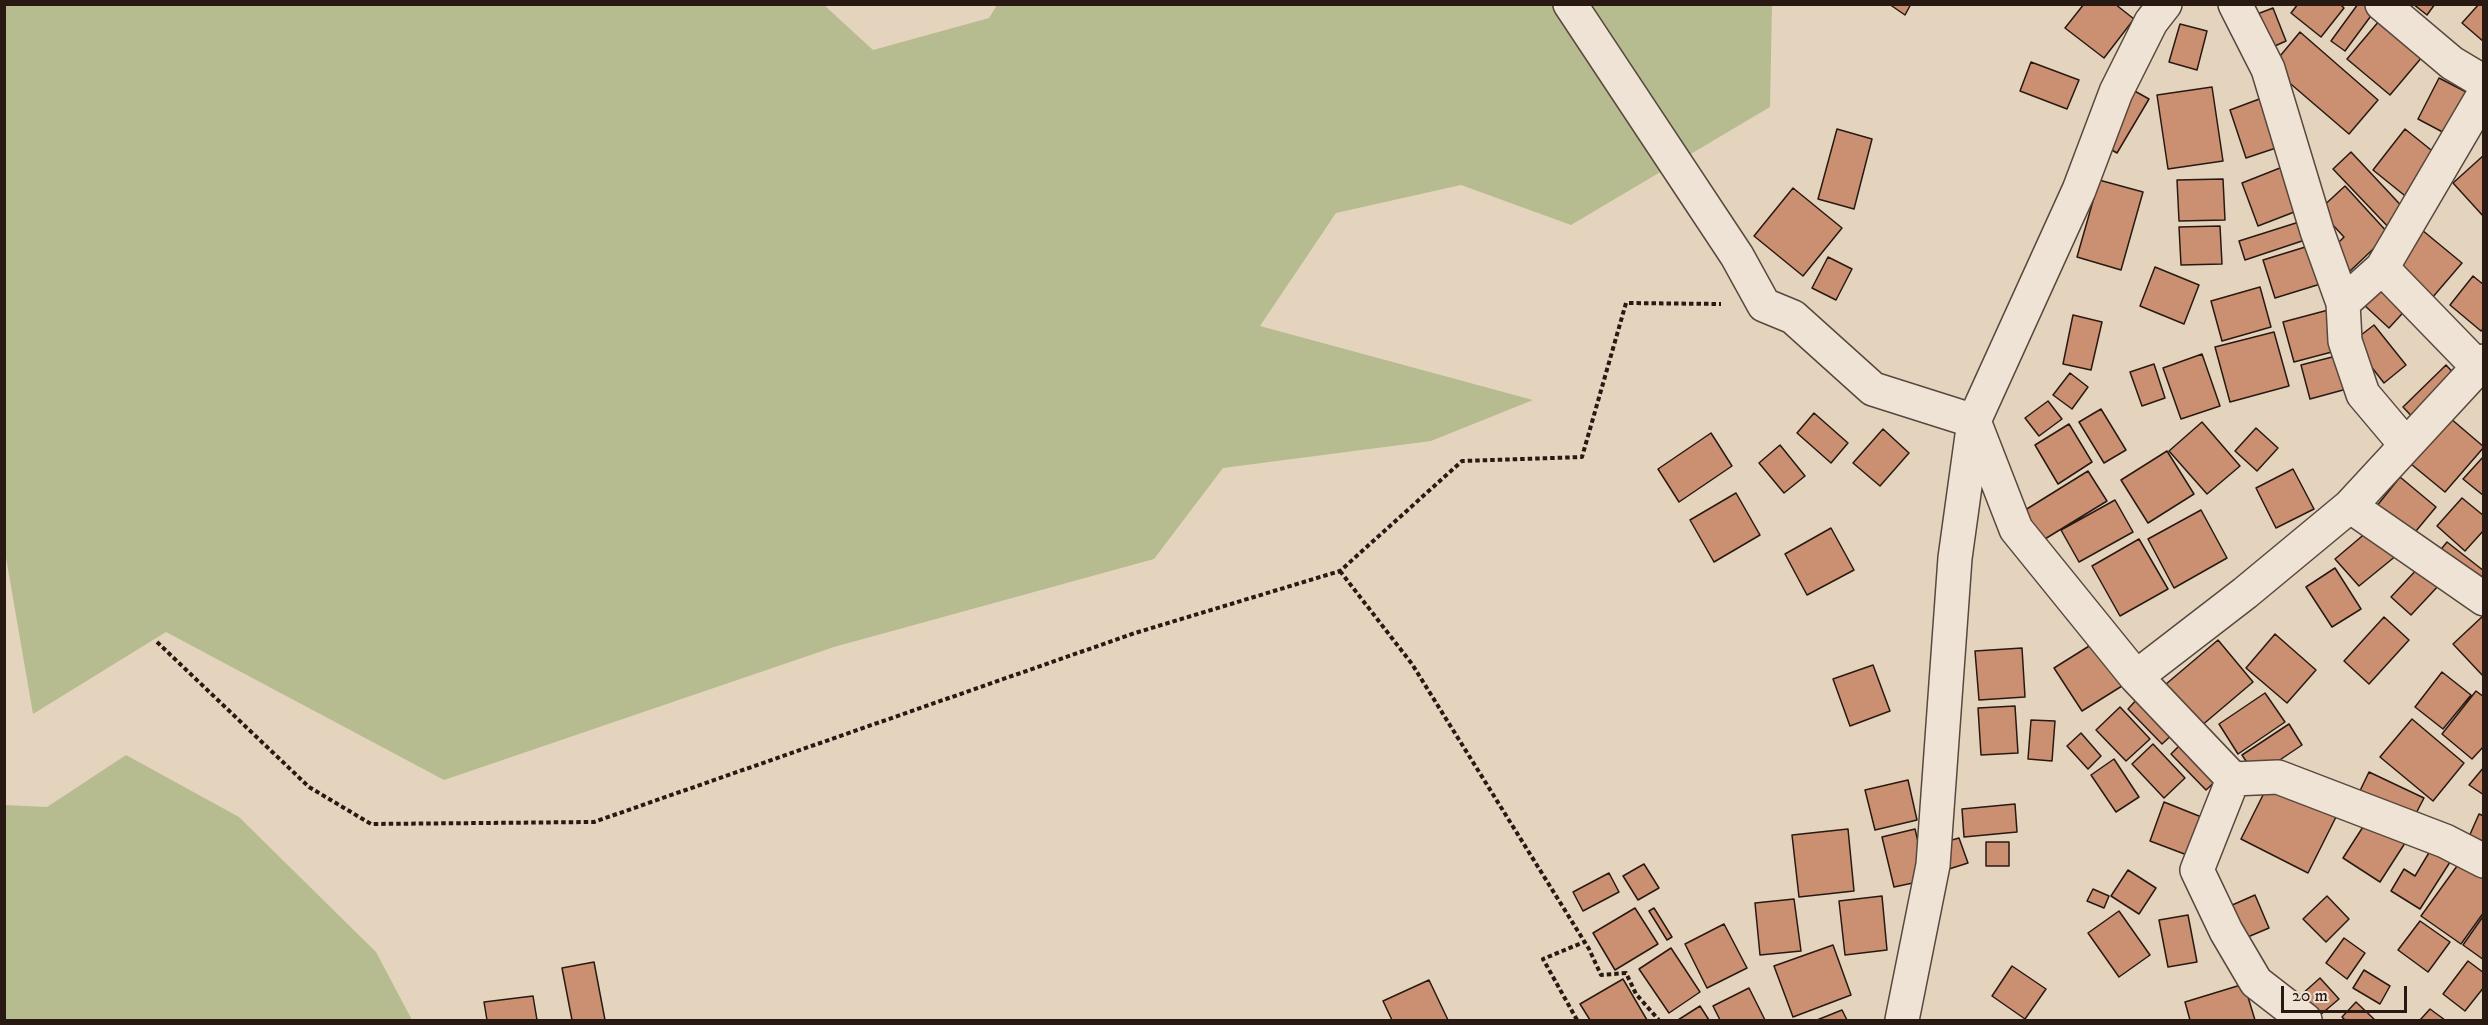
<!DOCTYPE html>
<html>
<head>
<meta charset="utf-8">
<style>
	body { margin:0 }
	#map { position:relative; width:2488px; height:1025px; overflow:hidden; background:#e5d4bd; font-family:"IM FELL DW Pica",serif }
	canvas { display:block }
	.frame { position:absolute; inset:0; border:6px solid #281913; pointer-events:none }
	.scale { position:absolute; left:2281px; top:986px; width:126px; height:27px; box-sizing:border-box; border:3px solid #281913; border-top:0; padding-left:8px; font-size:18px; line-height:21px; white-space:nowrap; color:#281913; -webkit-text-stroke:4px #eee3d4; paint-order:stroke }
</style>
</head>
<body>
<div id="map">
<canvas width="2488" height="1025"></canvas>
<div class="frame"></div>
<div class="scale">20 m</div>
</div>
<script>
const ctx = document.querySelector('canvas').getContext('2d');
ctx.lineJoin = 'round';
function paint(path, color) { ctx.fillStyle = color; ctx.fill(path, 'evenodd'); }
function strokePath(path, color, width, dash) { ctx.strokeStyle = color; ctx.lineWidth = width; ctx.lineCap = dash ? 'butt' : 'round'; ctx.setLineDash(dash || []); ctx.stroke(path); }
const green = new Path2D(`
	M4 5H824L873 50 989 18 997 5H1772L1770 107 1571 225 1461 185 1336 213 1260 326 1533 400 1431 441 1223 468 1154 559 834 647 444 780 166 632 33 714 4 546Z
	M126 755 239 817 376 952 412 1020H5V805L47 807Z`);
const building = new Path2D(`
	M1889 4H1911L1905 15Z
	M2084 4H2115L2134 19 2104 58 2065 28Z
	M2298 4H2340L2344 8 2321 37 2291 13Z
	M2358 4H2370L2376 9 2345 51 2331 41Z
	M2413 4H2435L2427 15Z
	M2479 4H2484V42L2462 23Z
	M2273 8 2286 41 2266 50 2252 16Z
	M2385 14 2428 50 2390 95 2347 59Z
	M2180 24 2207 31 2197 70 2169 62Z
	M2300 32 2378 100 2349 134 2271 67Z
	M2031 62 2079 80 2067 109 2020 91Z
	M2439 78 2474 96 2452 137 2418 119Z
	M2212 87 2223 161 2168 169 2157 95Z
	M2131 89 2149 99 2117 153 2100 143Z
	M2270 95 2288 144 2246 158 2230 110Z
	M1837 129 1872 139 1854 209 1818 199Z
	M2405 129 2441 158 2409 199 2373 170Z
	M2351 152 2410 215 2393 232 2333 169Z
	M2484 155V217L2453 183Z
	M2285 166 2302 209 2258 226 2242 183Z
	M2223 179 2225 220 2179 221 2177 180Z
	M2099 180 2143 192 2121 270 2077 257Z
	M2345 186 2389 234 2349 272 2330 251 2344 237 2319 210Z
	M1793 188 1842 228 1803 276 1754 236Z
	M2299 222 2305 240 2245 260 2239 241Z
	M2220 226 2222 264 2181 265 2179 227Z
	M2422 230 2462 263 2432 298 2393 265Z
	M2315 244 2327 282 2275 298 2263 260Z
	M1828 257 1852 269 1836 300 1812 288Z
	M2155 267 2199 285 2184 324 2140 306Z
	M2473 276 2484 285V328L2481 331 2450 305Z
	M2385 280 2411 304 2389 328 2363 304Z
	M2260 287 2271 327 2222 341 2211 301Z
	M2332 309 2343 349 2294 362 2283 322Z
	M2073 315 2102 322 2091 370 2063 364Z
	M2374 325 2406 365 2384 383 2352 342Z
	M2274 332 2289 386 2230 402 2215 347Z
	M2202 354 2220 406 2181 419 2163 368Z
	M2344 354 2354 387 2310 399 2301 365Z
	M2154 364 2165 398 2142 406 2130 372Z
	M2446 365 2462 382 2419 424 2403 407Z
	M2070 373 2088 387 2072 409 2053 395Z
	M2048 401 2062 419 2039 436 2025 418Z
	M2101 409 2126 450 2104 463 2079 422Z
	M1814 413 1848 443 1831 463 1797 433Z
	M2450 418 2484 447 2445 492 2411 464Z
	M2202 422 2240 466 2207 494 2169 451Z
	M2069 424 2092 462 2058 484 2035 445Z
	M2256 428 2278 448 2257 471 2235 451Z
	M1883 429 1909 453 1880 486 1853 463Z
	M1711 433 1732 466 1679 502 1658 469Z
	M1780 445 1805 476 1784 493 1759 463Z
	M2167 451 2194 494 2148 523 2121 480Z
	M2484 456V496L2463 479Z
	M2293 469 2314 509 2276 528 2256 488Z
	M2088 471 2107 501 2040 542 2022 512Z
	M2400 477 2436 507 2411 537 2376 507Z
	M1736 493 1760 535 1714 562 1690 520Z
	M2462 498 2484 516V530L2465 551 2437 526Z
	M2115 500 2133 532 2079 562 2061 530Z
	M2201 510 2227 558 2174 588 2148 539Z
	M2374 526 2397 555 2359 586 2335 559Z
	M1831 528 1854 570 1807 595 1785 554Z
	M2139 539 2168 589 2120 616 2092 566Z
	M2447 542 2484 571V588L2438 553Z
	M2421 565 2441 583 2411 615 2391 597Z
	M2335 568 2361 609 2332 627 2306 587Z
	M2484 615V677L2453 644Z
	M2384 617 2409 640 2369 684 2344 661Z
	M2275 634 2316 670 2287 703 2246 668Z
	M2218 640 2253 682 2194 732 2159 690Z
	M2094 643 2122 686 2082 711 2054 668Z
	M2022 648 2025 697 1979 700 1975 651Z
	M1873 665 1890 711 1850 726 1833 679Z
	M2442 672 2471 695 2443 729 2415 707Z
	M2476 691 2484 697V746L2472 759 2442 734Z
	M2265 693 2285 722 2238 754 2219 724Z
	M2139 697 2174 733 2162 744 2128 709Z
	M2015 706 2018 753 1981 755 1978 708Z
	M2120 707 2150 739 2126 761 2096 730Z
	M2412 719 2464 763 2433 801 2380 757Z
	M2031 720 2055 721 2052 761 2028 759Z
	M2289 724 2302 745 2256 776 2242 755Z
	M2081 733 2101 756 2088 769 2067 746Z
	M2184 741 2220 777 2206 790 2171 754Z
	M2153 744 2185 778 2164 798 2132 764Z
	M2114 759 2139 797 2116 812 2091 775Z
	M2484 767V795L2469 785Z
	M2369 772 2424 798 2411 823 2357 797Z
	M2271 779 2338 813 2308 873 2241 839Z
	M1908 780 1917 820 1875 830 1865 790Z
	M2164 802 2209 820 2195 858 2150 841Z
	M2015 804 2017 832 1964 837 1962 809Z
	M2479 814 2484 816V846L2468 839Z
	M2370 816 2407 840 2380 882 2343 858Z
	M1848 829 1854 891 1799 897 1792 835Z
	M1915 829 1927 880 1894 887 1882 837Z
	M1959 838 1968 863 1949 869 1941 843Z
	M1986 842H2009V866H1986Z
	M2433 846 2452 859 2420 909 2391 891 2404 869 2415 876Z
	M2465 855 2484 869V912L2461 944 2421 916Z
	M1644 864 1659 888 1638 900 1623 876Z
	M2128 870 2156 888 2139 914 2111 896Z
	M1609 873 1619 892 1583 911 1573 892Z
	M2093 889 2109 896 2104 908 2087 901Z
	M2255 895 2269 928 2243 939 2230 906Z
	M1882 896 1887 950 1845 955 1839 901Z
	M2327 896 2349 919 2326 942 2303 919Z
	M1794 899 1801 951 1760 955 1755 903Z
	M1635 908 1658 944 1615 970 1593 933Z
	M1654 908 1672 937 1667 940 1649 911Z
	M2119 911 2150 955 2119 977 2088 933Z
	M2188 915 2197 962 2168 967 2159 920Z
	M2484 915V960L2463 945Z
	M2420 921 2450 942 2428 972 2398 950Z
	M1724 924 1747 968 1707 988 1685 944Z
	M2344 938 2365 953 2347 979 2326 963Z
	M1833 945 1851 995 1793 1017 1774 966Z
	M1671 948 1700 992 1669 1013 1639 969Z
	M2468 961 2484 973V987L2465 1011 2443 994Z
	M594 962 605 1020H572L562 968Z
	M2012 966 2046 989 2025 1019 1992 996Z
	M2364 970 2390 986 2380 1004 2353 988Z
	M2320 978 2339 999 2319 1016 2301 995Z
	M1623 979 1647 1020H1590L1580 1004Z
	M1429 980 1448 1020H1392L1383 1001Z
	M2244 984 2255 1020H2190L2185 1002Z
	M1749 988 1765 1020H1720L1713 1006Z
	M533 996 537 1020H487L484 1002Z
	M2356 1002 2375 1020H2345L2342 1017Z
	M1700 1006 1709 1020H1678Z
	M2430 1009 2445 1020H2420Z
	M1842 1010 1847 1020H1817Z`);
const path = new Path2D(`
	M1340 571 1412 664 1589 949 1601 975 1626 973 1636 994 1658 1019V1020
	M157 642 309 787 371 824 594 822 1135 633 1340 571 1462 461 1582 457 1626 303 1721 304
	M1577 1020 1543 959 1584 942`);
const minor = new Path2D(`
	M1570 4 1737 256 1764 305 1793 317 1873 389 1974 421 2016 529 2136 677 2233 779 2278 777 2445 841 2484 861
	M2235 4 2268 69 2317 231 2343 303 2345 341 2363 394 2406 445
	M2382 4 2452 63 2484 82
	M2382 268 2478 367
	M2343 303 2382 268 2484 94
	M2350 506 2484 361
	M2136 677 2245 593 2350 506 2484 599
	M2233 779 2197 870 2226 931 2256 982 2305 1020
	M1902 1020 1933 865 1955 558 1974 421 2079 190 2116 92 2151 22 2165 4`);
paint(green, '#b6bc90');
paint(building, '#cb9071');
strokePath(building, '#281913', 1.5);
strokePath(minor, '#57483e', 36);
strokePath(path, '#281913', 4, [4.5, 3]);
strokePath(minor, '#eee3d4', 33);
</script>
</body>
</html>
